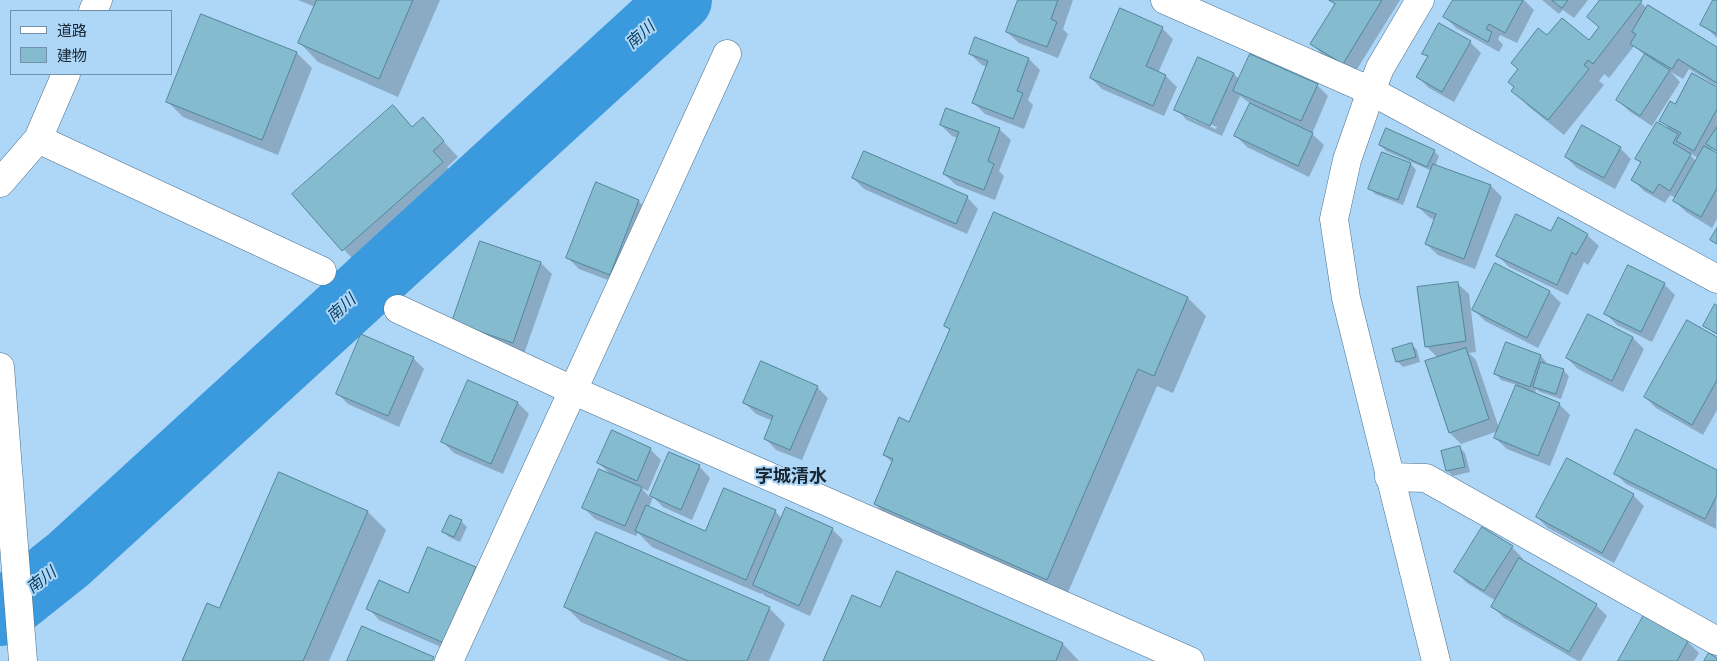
<!DOCTYPE html>
<html>
<head>
<meta charset="utf-8">
<style>
	body { margin:0 }
	#map { position:relative; width:1717px; height:661px; overflow:hidden; background:#aed6f7; font-family:"Sofia Sans Condensed","Noto Sans JP",sans-serif }
	canvas { display:block }
	.legend { position:absolute; left:10px; top:10px; width:162px; height:65px; box-sizing:border-box; background:#aed6f7; border:1px solid #7290a9; margin:0; padding:6px 9px; list-style:none; font-size:15px; color:#172733 }
	.legend li { display:flex; align-items:center; gap:10px; height:25px }
	.legend b { width:25px; border:1px solid #7290a9 }
</style>
</head>
<body>
<div id="map">
<canvas width="1717" height="661"></canvas>
<ul class="legend">
<li><b style="height:6px;background:#fff"></b>道路</li>
<li><b style="height:14px;background:#85bbcf"></b>建物</li>
</ul>
</div>
<script>
const ctx = document.querySelector('canvas').getContext('2d');
ctx.lineJoin = 'round';
function paint(path, color) { ctx.fillStyle = color; ctx.fill(path, 'evenodd'); }
function strokePath(path, color, width, dash) { ctx.strokeStyle = color; ctx.lineWidth = width; ctx.lineCap = dash ? 'butt' : 'round'; ctx.setLineDash(dash || []); ctx.stroke(path); }
function label(font, color, halo, rows, align = 'center') {
  ctx.font = font + ' "Sofia Sans Condensed","Noto Sans JP",sans-serif'; ctx.lineWidth = 4; ctx.setLineDash([]); ctx.textBaseline = 'middle'; ctx.strokeStyle = halo; ctx.fillStyle = color; for (const [text, x, y, turn = 0] of rows) {
    ctx.save(); ctx.translate(x, y); ctx.rotate((+turn || 0) * Math.PI / 180); ctx.textAlign = isNaN(turn) ? turn : align; if (halo) ctx.strokeText(text, 0, 0); ctx.fillText(text, 0, 0); ctx.restore();
  }
}
const shadow = new Path2D(`
	M298 0H440L398 97 318 62 300 43 315 7Z
	M1020 0H1073L1063 29 1068 34 1058 58 1019 43 1007 32Z
	M1331 0H1400L1354 74 1323 55 1312 44 1336 5Z
	M1454 0H1524L1534 10 1517 43 1500 35 1498 39 1503 45 1499 52 1456 28 1445 17Z
	M1542 0H1588L1574 18 1563 10 1559 14Z
	M1601 0H1638L1648 9 1717 49V86L1689 69 1683 79 1671 72 1680 82 1652 126 1629 111 1618 100 1646 56 1634 46 1609 78 1604 74 1599 81 1604 85 1564 135 1528 106 1513 91 1547 37 1589 42 1600 28Z
	M1715 0H1717V38L1702 24Z
	M1162 28 1173 39 1158 73 1166 76 1177 87 1164 116 1102 89 1091 78Z
	M1470 42 1481 53 1454 102 1429 88 1418 77 1428 58 1424 53Z
	M297 53 312 68 278 155 183 117 168 102Z
	M970 54 1029 59 1040 70 1028 100 1033 105 1024 129 985 114 974 103 987 67 982 65Z
	M1199 58 1234 74 1240 80 1317 85 1328 96 1312 134 1324 145 1309 177 1247 147 1236 136 1251 104 1240 96 1222 136 1187 120 1176 109ZM1187 114 1217 127 1216 129 1187 117Z
	M1717 89V152L1712 149 1711 151 1717 155V219L1712 228 1686 212 1675 201 1676 198 1670 195 1665 203 1644 191 1633 180 1642 164 1636 159 1670 130 1661 120 1676 105ZM1687 152 1699 158 1697 162Z
	M423 119 458 157 447 167 458 179 359 266 294 194 413 128Z
	M941 125 999 129 1011 140 999 171 1004 176 995 200 956 185 944 174 958 138 952 136Z
	M1380 145 1434 151 1439 156 1435 166 1491 186 1502 197 1475 269 1438 255 1426 244 1435 220 1430 218 1418 207 1432 171 1386 151Z
	M1620 148 1631 159 1615 189 1577 168 1566 157Z
	M1382 154 1411 164 1416 170 1403 205 1375 194 1370 189Z
	M853 178 967 197 978 209 967 234 864 189Z
	M638 201 650 212 621 285 579 269 568 258Z
	M1551 233 1587 235 1599 246 1588 265 1584 262 1568 295 1509 267 1498 256Z
	M481 242 541 263 552 274 524 354 464 333Z
	M1496 265 1550 292 1561 303 1538 348 1485 321 1474 310Z
	M1457 283 1469 294 1476 352 1469 353 1476 360 1499 428 1517 385 1501 380 1496 374 1507 344 1541 356 1546 362 1545 364 1563 370 1569 376 1561 399 1540 392 1536 389 1535 394 1559 404 1570 415 1550 466 1507 449 1495 438 1498 431 1461 444 1450 433 1427 362 1438 358 1426 346Z
	M1664 284 1675 295 1652 342 1617 325 1606 314Z
	M1188 298 1206 316 1173 393 1157 386 1066 597 894 523 875 504 893 463 884 455 910 423 950 331 946 326Z
	M1717 307V335L1705 326Z
	M1588 315 1633 338 1644 349 1623 392 1578 369 1567 358Z
	M1717 339V410L1703 435 1656 408 1645 397Z
	M1412 345 1417 350 1420 362 1403 367 1397 361Z
	M413 358 424 369 399 427 348 404 337 393Z
	M817 387 828 398 802 460 776 450 765 438 773 421 756 414 744 402Z
	M518 403 529 414 503 474 454 453 443 442Z
	M1460 448 1465 453 1470 472 1453 476 1447 471Z
	M650 449 661 460 648 491 641 488 651 498 670 454 699 466 710 478 692 520 663 507 653 497 649 508 706 533 775 511 782 519 832 529 843 540 810 616 765 596 762 593 761 594 652 547 638 533 636 536 595 519 584 508 611 475 599 463Z
	M1717 471 1716 529 1626 484 1615 473Z
	M1633 495 1644 506 1614 563 1548 528 1537 517Z
	M368 512 386 530 329 661H183L220 610Z
	M461 521 467 527 460 542 449 537 444 532Z
	M1512 547 1523 559 1521 561 1596 605 1607 616 1581 661H1578L1504 618 1493 607 1496 601 1467 583 1456 572Z
	M429 549 476 568 487 580 455 653 379 620 368 608 409 595Z
	M897 573 1063 644 1079 661H824L881 609Z
	M565 606 769 608 785 624 769 661H670L581 622Z
	M1644 617 1688 642 1699 653 1694 661H1620Z`);
const river = new Path2D(`
	M0 614 69 559 680 0`);
const building = new Path2D(`
	M317 0H413L379 79 298 43Z
	M1018 0H1058L1051 19 1057 22 1047 47 1006 32Z
	M1329 0H1382L1343 64 1310 44 1335 4Z
	M1453 0H1523L1505 33 1489 24 1486 29 1492 32 1488 42 1443 17Z
	M1552 0H1568L1562 8Z
	M1600 0H1640L1642 1 1593 64 1588 60 1584 65 1589 69 1548 120 1511 91 1514 87 1508 82 1518 69 1511 63 1538 28 1547 35 1562 18 1589 40 1599 27 1587 17Z
	M1713 0H1717V34L1700 25Z
	M1648 5 1717 47V83L1678 59 1672 69 1630 44 1636 34 1632 32Z
	M1120 8 1163 27 1146 66 1166 75 1153 106 1090 78Z
	M201 14 297 52 262 140 166 102Z
	M1439 23 1471 41 1442 92 1416 77 1428 56 1422 54Z
	M975 37 1029 58 1017 91 1023 93 1013 119 972 103 988 61 969 54Z
	M1250 54 1318 84 1301 121 1233 91Z
	M1645 54 1670 70 1640 116 1616 100Z
	M1198 57 1234 73 1210 126 1174 110Z
	M1692 73 1717 87V109L1694 151 1676 141 1681 133 1659 121 1670 101 1675 104Z
	M1250 103 1313 133 1298 166 1234 136Z
	M393 105 412 127 423 117 444 141 433 151 443 162 342 251 292 194Z
	M946 108 1000 128 988 161 994 164 984 190 943 174 959 132 940 125Z
	M1657 122 1678 134 1673 143 1691 154 1670 191 1659 184 1653 193 1631 180 1641 162 1635 159Z
	M1582 125 1621 147 1604 178 1565 157Z
	M1717 127V151L1706 144Z
	M1386 128 1435 150 1427 167 1379 145Z
	M1704 146 1717 153V188L1701 217 1673 201Z
	M864 151 968 196 956 224 852 178Z
	M1382 152 1411 163 1398 200 1368 189Z
	M1433 164 1491 185 1464 259 1425 244 1436 214 1417 207Z
	M596 182 639 200 610 275 566 258Z
	M994 212 1188 297 1154 376 1138 369 1047 580 874 504 893 459 883 455 899 417 909 422 950 329 944 326Z
	M1516 214 1551 231 1558 217 1588 234 1576 255 1572 252 1557 285 1496 256Z
	M1717 228V244L1710 240Z
	M480 241 541 262 513 343 452 322Z
	M1495 263 1550 291 1527 338 1472 310Z
	M1628 265 1665 283 1641 332 1604 314Z
	M1458 282 1466 341 1425 347 1417 287Z
	M1715 304 1717 306V334L1703 326Z
	M1588 314 1633 337 1612 381 1566 358Z
	M1687 320 1717 337V380L1692 425 1644 397Z
	M361 334 414 357 388 416 336 394Z
	M1506 342 1541 355 1530 387 1494 374Z
	M1412 343 1416 357 1396 362 1392 349Z
	M1466 348 1489 419 1449 433 1425 361Z
	M761 361 818 386 790 450 764 439 773 416 743 403Z
	M1541 362 1564 369 1556 394 1533 387Z
	M468 380 518 402 491 464 441 442Z
	M1516 385 1560 403 1538 456 1494 438Z
	M1636 429 1717 470V495L1705 519 1614 474Z
	M612 430 651 448 637 481 597 463Z
	M1460 446 1465 467 1446 471 1441 451Z
	M669 452 700 465 681 510 650 496Z
	M1567 458 1634 494 1602 553 1536 517Z
	M599 469 642 487 625 526 582 508Z
	M279 472 368 511 303 661H182L207 603 219 608Z
	M724 488 776 510 746 580 635 531 646 505 705 531Z
	M786 507 833 528 799 606 753 585Z
	M450 515 462 520 454 537 442 532Z
	M1482 527 1513 546 1484 591 1454 572Z
	M596 532 770 607 747 661H688L564 607Z
	M428 547 476 567 444 643 366 609 379 580 408 593Z
	M1519 558 1597 604 1569 652 1491 607Z
	M897 571 1063 643 1056 661H823L852 595 880 607Z
	M1644 615 1688 641 1677 661H1618Z
	M362 626 434 657 432 661H347Z
	M1709 653 1717 658V661H1704Z`);
const street = new Path2D(`
	M1165 0 1371 91 1717 279
	M93 11 98 0
	M38 139 322 271
	M0 183 38 139 66 74
	M398 309 572 390 1190 661
	M1389 477 1426 478 1717 641
	M449 661 727 54`);
const secondary = new Path2D(`
	M1420 0 1380 68 1371 91 1347 160 1334 219 1346 298 1436 661
	M0 367 23 661`);
const waterNames = [
	["南川",641,36,-42],
	["南川",342,309,-42],
	["南川",42,581,-38]
];
const quarterNames = [
	["字城清水",791,477]
];
paint(shadow, '#0003');
strokePath(river, '#3b99dd', 64);
paint(building, '#85bbcf');
strokePath(building, '#518598', 1);
strokePath(street, '#4b708d', 29);
strokePath(secondary, '#4b708d', 29);
strokePath(street, '#fff', 28);
strokePath(secondary, '#fff', 28);
label('italic 16px', '#053a5c', '#aed6f7', waterNames);
label('bold 18px', '#172733', '#aed6f7', quarterNames);
</script>
</body>
</html>
